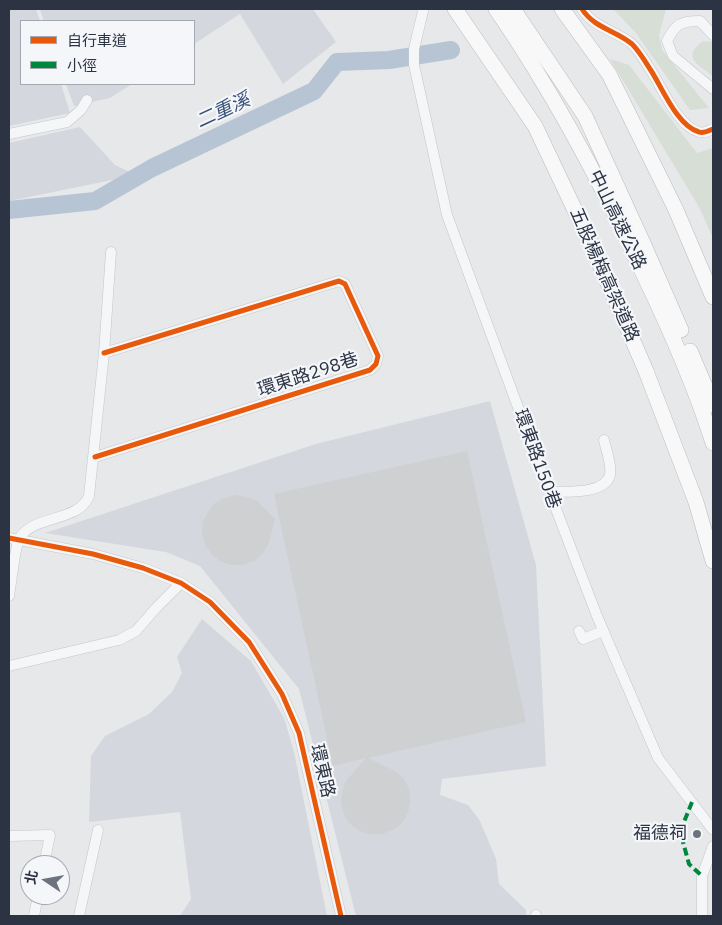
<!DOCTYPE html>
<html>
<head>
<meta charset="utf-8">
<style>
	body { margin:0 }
	#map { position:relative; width:722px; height:925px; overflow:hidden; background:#e6e8ea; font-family:"IBM Plex Sans","Noto Sans TC",sans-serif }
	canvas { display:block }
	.frame { position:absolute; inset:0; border:10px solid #2c3444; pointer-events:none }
	.legend { position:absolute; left:20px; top:20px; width:175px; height:65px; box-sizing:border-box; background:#f4f6f9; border:1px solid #a4a8b1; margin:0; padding:6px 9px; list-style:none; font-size:15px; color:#2c3444 }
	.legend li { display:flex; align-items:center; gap:10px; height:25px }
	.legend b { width:25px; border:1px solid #a4a8b1 }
	.north { position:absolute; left:20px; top:855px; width:50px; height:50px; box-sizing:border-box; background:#f4f6f9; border:1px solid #a4a8b1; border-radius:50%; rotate:282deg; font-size:14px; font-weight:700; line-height:20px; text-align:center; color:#2c3444 }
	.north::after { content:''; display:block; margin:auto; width:18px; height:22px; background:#6d737e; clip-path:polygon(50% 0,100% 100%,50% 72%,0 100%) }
</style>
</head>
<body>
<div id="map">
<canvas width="722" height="925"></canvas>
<div class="frame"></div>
<ul class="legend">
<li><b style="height:6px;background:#e8590c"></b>自行車道</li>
<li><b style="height:6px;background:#00873e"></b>小徑</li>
</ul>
<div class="north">北</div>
</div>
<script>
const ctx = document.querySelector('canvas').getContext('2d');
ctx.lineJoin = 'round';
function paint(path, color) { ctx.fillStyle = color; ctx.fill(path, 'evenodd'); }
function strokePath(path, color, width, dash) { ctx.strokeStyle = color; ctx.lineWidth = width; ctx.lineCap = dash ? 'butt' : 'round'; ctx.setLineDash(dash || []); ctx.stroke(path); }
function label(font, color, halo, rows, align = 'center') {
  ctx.font = font + ' "IBM Plex Sans","Noto Sans TC",sans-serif'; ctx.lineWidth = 4.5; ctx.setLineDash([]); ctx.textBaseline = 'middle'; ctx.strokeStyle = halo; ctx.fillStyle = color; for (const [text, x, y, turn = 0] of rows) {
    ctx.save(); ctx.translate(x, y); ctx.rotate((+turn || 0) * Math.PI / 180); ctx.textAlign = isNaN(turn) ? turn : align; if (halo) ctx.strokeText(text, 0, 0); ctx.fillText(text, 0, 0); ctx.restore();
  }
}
const built = new Path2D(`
	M9 9H36L40 21H21V84H61L70 113 9 126Z
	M40 9H313L336 42 283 84 240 14 194 44V21H44Z
	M66 84H132L110 98 74 106Z
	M80 127 115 165 130 172 117 179 9 201V143Z
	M490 401 536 565 546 766 442 779 440 795 468 805 480 821 496 859 499 884 526 910V916H356L299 689 200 566 166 552 45 533 316 444Z
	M202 619 251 661 284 718 294 752 327 916H180L191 899 180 812 89 822 91 756 105 736 149 714 172 692 182 673 177 657Z`);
const green = new Path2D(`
	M613 9H666L659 35 662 50 709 108 690 110 636 33Z
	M703 41 713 42V76C698 65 681 57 703 41Z
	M610 59 629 65 697 153 713 148V238L699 207Z`);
const river = new Path2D(`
	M9 210 95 201 152 168 314 91 337 62 389 60 451 50`);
const building = new Path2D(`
	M467 451 526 722 368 758 395 771 404 779 409 789 410 801 408 813 402 823 393 830 382 834H370L359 831 349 823 344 814 341 803 342 792 346 781 366 758 333 766 274 494Z
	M236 495 247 497 257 501 275 519 269 543 263 553 254 561 243 565H231L220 561 211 554 205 544 202 533 203 522 208 512 215 503 225 498Z`);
const minor = new Path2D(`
	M422 9 423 11 414 49V65L447 215 546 483 597 616 658 758 713 830
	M582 9C594 28 617 31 632 44 639 51 645 61 650 69 662 87 677 126 699 132 704 134 708 131 713 129
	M713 35 700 21C681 21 675 24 667 41L673 56 713 89
	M9 134 67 122 81 110 87 100
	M95 457 370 370 376 364 378 356 345 284 339 281 104 353
	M549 492C565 491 605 495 610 475 612 464 606 450 604 440
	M9 538 93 554 143 568 181 583 210 602 249 642 282 694 299 733 341 916
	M9 596C11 585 15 547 19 539 33 514 78 523 89 496L104 353 111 252
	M579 631 583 639 603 631
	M9 666 119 640 136 631 156 608 181 583
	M9 836 50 835 44 865
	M536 915V916
	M34 916 38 895
	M79 916 98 830
	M702 916V876L713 846`);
const highway = new Path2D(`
	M455 9 535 126 590 242 646 371 696 502 713 561
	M496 9C553 92 600 180 642 271 669 327 694 383 713 443
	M513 9 585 116 643 243 681 330
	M562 9 609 74 676 210 713 297
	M690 351 713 405`);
const quiet = new Path2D(`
	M692 802 682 827 683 842 689 864 702 876`);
const cycleway = new Path2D(`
	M582 9C594 28 617 31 632 44 639 51 645 61 650 69 662 87 677 126 699 132 704 134 708 131 713 129
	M95 457 370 370 376 364 378 356 345 284 339 281 104 353
	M9 538 93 554 143 568 181 583 210 602 249 642 282 694 299 733 341 916`);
const markers = [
	[697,834,5,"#6d737e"]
];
const streetNames = [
	["中山高速公路",617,220,64],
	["五股楊梅高架道路",604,275,66],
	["環東路298巷",308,375,-18],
	["環東路150巷",537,459,70],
	["環東路",322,771,77]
];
const poiNames = [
	["福德祠",687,834]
];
const waterNames = [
	["二重溪",223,111,-25]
];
paint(built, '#d4d7dd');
paint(green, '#d6ded6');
strokePath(river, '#b6c4d4', 18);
paint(building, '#ced0d2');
strokePath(minor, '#c4c6c8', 11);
strokePath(highway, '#b8bbbf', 16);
strokePath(minor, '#f5f6f7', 10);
strokePath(highway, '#f8f8f8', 15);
strokePath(quiet, '#00873e', 4, [8, 4]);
strokePath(cycleway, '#e8590c', 5);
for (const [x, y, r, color] of markers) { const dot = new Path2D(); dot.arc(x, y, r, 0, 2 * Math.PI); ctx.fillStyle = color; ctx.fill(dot); strokePath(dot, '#f4f6f9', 2); }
label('18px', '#2c3444', '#f4f6f9', streetNames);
label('18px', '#2c3444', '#f4f6f9', poiNames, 'right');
label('italic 19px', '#375277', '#f4f6f9', waterNames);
</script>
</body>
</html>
